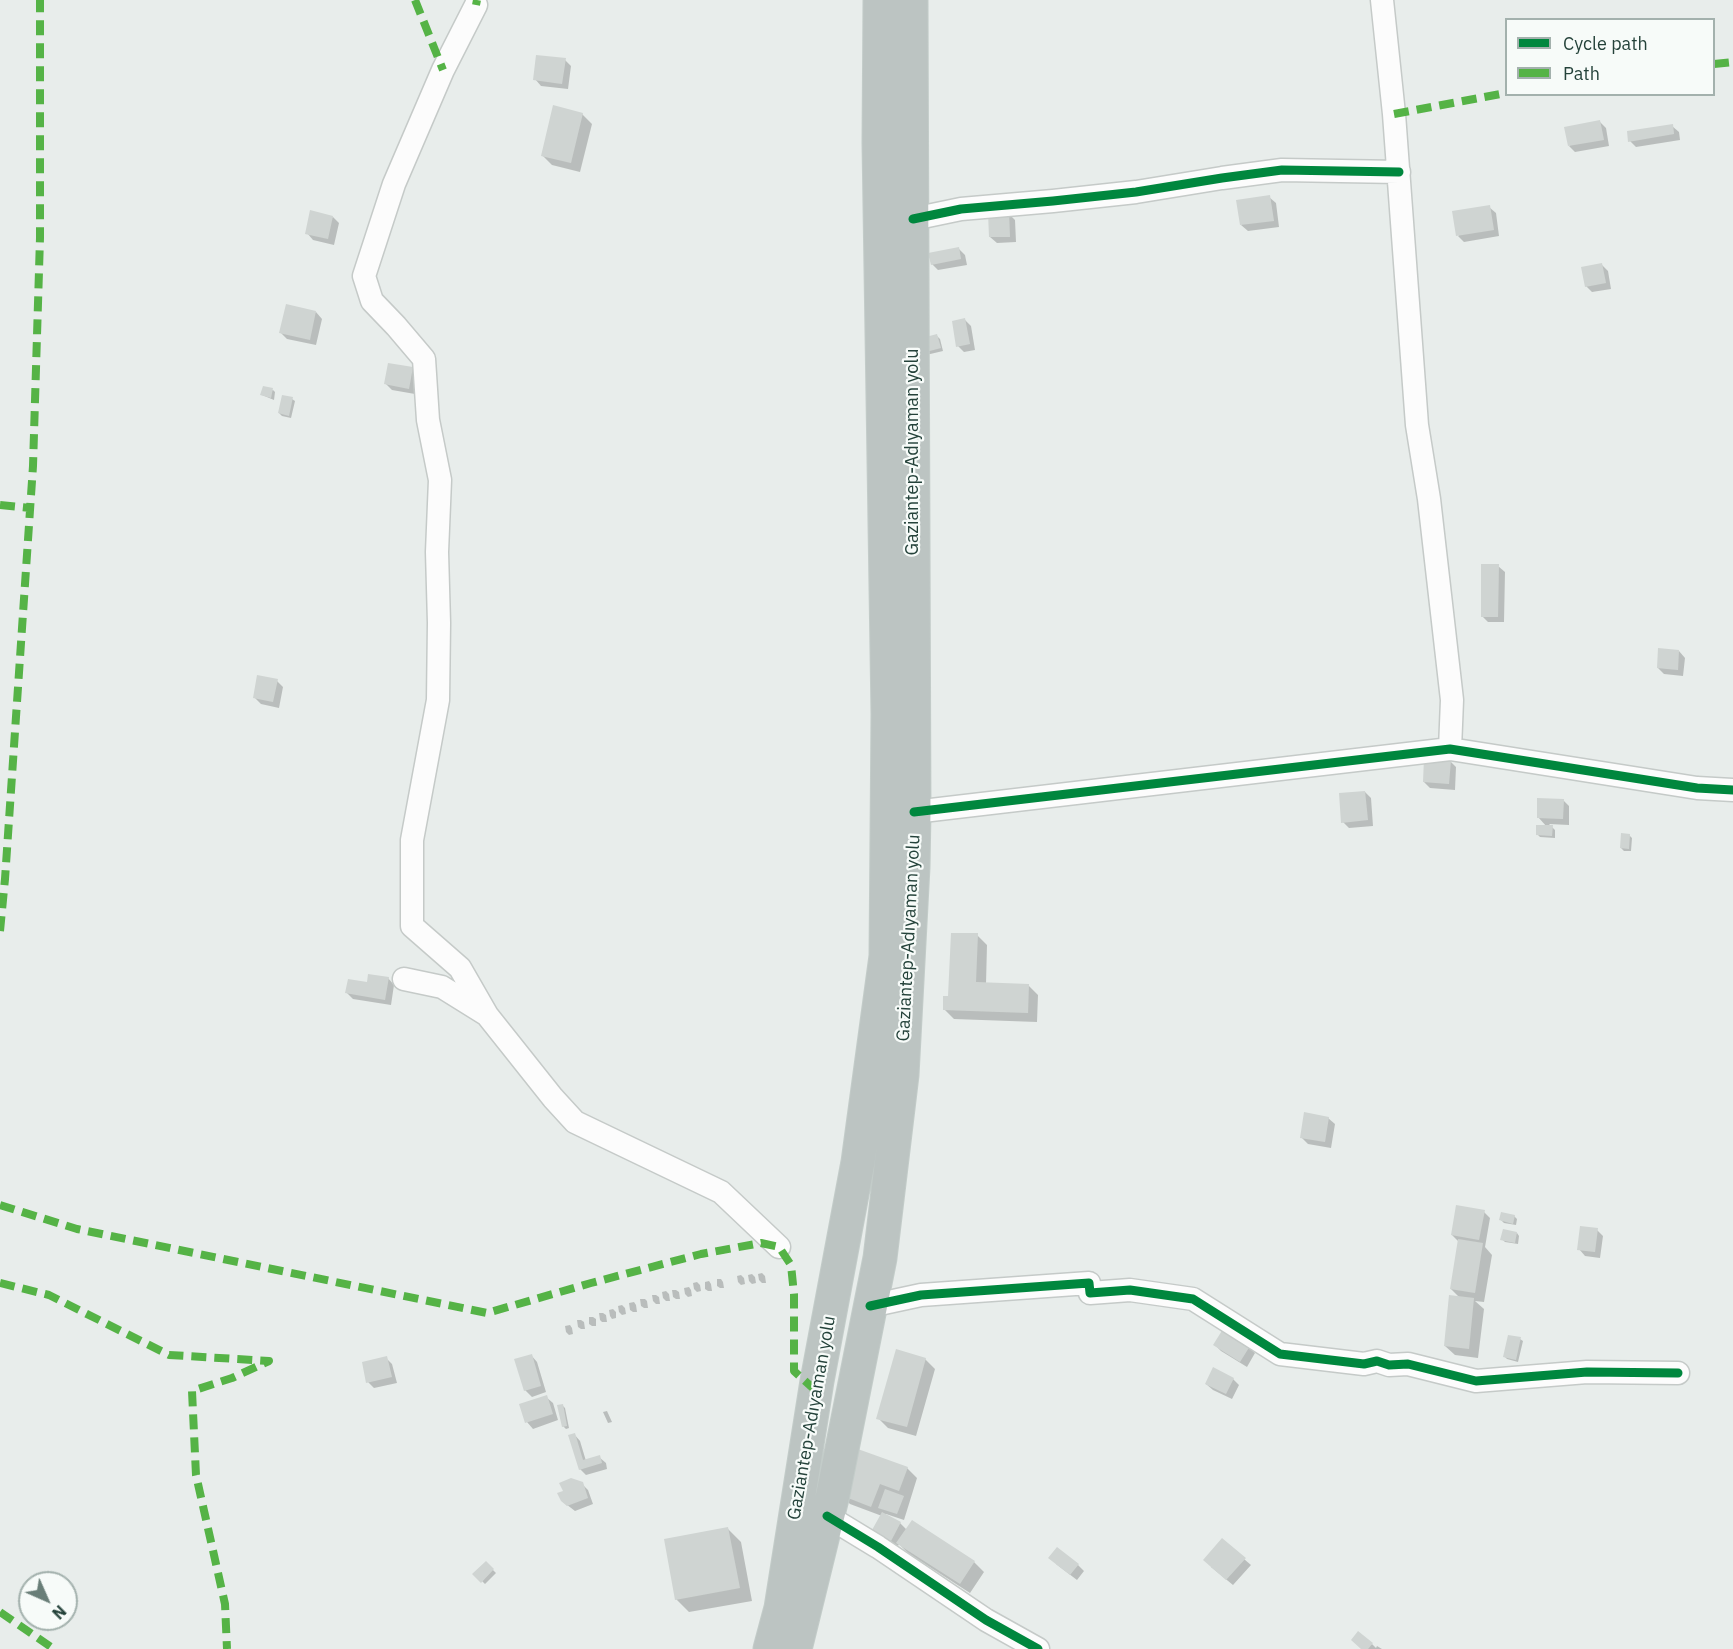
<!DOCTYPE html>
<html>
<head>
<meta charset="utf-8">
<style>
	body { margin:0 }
	#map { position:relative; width:1733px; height:1649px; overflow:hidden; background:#e8edeb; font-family:"IBM Plex Sans",sans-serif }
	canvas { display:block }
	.legend { position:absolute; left:1505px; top:18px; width:210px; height:78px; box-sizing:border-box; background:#f7fbf9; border:2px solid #a3b1ad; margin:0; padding:8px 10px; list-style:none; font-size:18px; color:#24423a }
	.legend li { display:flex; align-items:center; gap:12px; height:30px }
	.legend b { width:30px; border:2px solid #a3b1ad }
	.north { position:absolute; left:18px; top:1571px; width:60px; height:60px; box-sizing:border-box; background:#f7fbf9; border:2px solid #a3b1ad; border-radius:50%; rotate:135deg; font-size:16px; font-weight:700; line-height:24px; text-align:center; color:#24423a }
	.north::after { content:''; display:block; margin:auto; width:21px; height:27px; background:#697e78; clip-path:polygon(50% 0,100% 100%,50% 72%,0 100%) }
</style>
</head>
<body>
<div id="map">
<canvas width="1733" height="1649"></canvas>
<ul class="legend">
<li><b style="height:8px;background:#00873e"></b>Cycle path</li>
<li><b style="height:8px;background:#55b346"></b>Path</li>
</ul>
<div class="north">N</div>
</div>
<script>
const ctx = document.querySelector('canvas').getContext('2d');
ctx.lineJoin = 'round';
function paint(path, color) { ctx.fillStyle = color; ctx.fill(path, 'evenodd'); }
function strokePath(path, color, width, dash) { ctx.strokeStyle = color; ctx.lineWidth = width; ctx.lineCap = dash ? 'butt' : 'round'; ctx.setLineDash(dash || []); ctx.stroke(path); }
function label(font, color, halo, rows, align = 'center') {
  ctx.font = font + ' "IBM Plex Sans",sans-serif'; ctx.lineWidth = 4.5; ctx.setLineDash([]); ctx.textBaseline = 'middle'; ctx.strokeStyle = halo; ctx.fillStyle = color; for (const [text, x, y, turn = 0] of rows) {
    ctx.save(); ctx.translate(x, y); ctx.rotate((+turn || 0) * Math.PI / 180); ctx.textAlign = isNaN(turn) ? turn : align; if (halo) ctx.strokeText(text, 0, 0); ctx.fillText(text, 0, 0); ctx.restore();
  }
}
const shadow = new Path2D(`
	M565 60 571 66 568 89 541 86 535 79Z
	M582 114 592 124 580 172 552 165 542 155Z
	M1600 122 1606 128 1609 146 1575 152 1569 146Z
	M1672 126 1679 132 1680 140 1636 147 1630 141Z
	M1269 197 1276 203 1279 227 1248 231 1241 225Z
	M1489 207 1496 213 1499 236 1464 242 1458 236Z
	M1009 214 1015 220 1016 242 997 243 990 237Z
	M333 217 339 223 334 245 313 240 307 233Z
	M959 249 965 255 967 265 938 270 932 264Z
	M1601 264 1608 271 1611 289 1592 292 1586 286Z
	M316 312 322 319 316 345 287 339 281 333Z
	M965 320 971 326 975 350 964 352 958 346Z
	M937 336 940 339 943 351 926 355Z
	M412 369 419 375 415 394 392 390 385 383Z
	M273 390 275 392 274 400 262 395Z
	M292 399 295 401 291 418 282 416 279 413Z
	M1498 566 1505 572 1504 622H1488L1482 616Z
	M1679 651 1685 658 1683 676 1664 674 1658 668Z
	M277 681 283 687 279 708 261 704 255 698Z
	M1450 761 1456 767 1455 790 1430 788 1424 782Z
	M1365 792 1371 798 1373 826 1349 828 1343 822Z
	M1563 800 1569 806V825L1549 824 1555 830V838L1540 837 1538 835 1547 827 1538 817Z
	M1629 835 1632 838 1631 851H1624L1621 848Z
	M977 935 987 945 986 984 1028 985 1038 995 1037 1022 954 1019 944 1009Z
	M388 978 394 985 391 1005 353 999 347 993 368 984Z
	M1328 1118 1335 1124 1331 1148 1308 1144 1301 1137Z
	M1484 1212 1490 1218 1485 1247 1492 1255 1484 1302 1475 1301 1484 1309 1478 1358 1455 1355 1445 1346 1460 1298 1451 1289 1459 1242 1452 1235Z
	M1514 1216 1517 1219 1516 1225 1504 1223 1501 1220Z
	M1597 1230 1603 1236 1600 1258 1585 1256 1579 1249Z
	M1517 1233 1519 1236 1518 1244 1505 1242 1502 1239Z
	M762 1273 765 1276 766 1283H762L759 1280 758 1274Z
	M752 1274 755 1277 756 1283 752 1284 749 1281 748 1275Z
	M741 1275 744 1278 745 1284 741 1285 738 1282 737 1276Z
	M717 1279H721L723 1282 724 1288H720L717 1286Z
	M709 1281 711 1284 712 1291H708L705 1289V1282Z
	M697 1282 700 1285 701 1291 697 1292 694 1289 693 1283Z
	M689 1287 691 1290 692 1296 688 1297 685 1294 684 1288Z
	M672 1290H676L679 1292 680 1299H676L673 1297Z
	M666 1291 669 1294 670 1301H666L663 1298 662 1292Z
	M652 1295H656L659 1297 660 1304H656L653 1301Z
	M640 1299H645L647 1301 648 1308H644L641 1306Z
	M634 1302 636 1305 637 1312H633L630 1310 629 1303Z
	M622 1305 625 1308 626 1314 622 1315 619 1312 618 1306Z
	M613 1309 616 1312V1318L612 1319 610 1316 609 1310Z
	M599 1313H603L606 1315 607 1322H602L600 1320Z
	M589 1317H593L596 1319V1326H592L589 1324Z
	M577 1320H581L584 1322 585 1329H581L578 1327Z
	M570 1325 572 1328 573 1334 569 1335 566 1332 565 1326Z
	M1520 1339 1523 1341 1518 1362 1507 1359 1505 1357Z
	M1215 1345 1249 1347 1255 1353 1247 1367 1221 1351Z
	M531 1355 537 1362 546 1392 532 1397 525 1390Z
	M386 1358 392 1364 397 1383 374 1388 368 1382Z
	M925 1359 935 1369 916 1436 888 1428 878 1418Z
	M1233 1379 1239 1385 1232 1399 1213 1390 1206 1384Z
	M546 1397 553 1403 558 1420 533 1429 527 1422Z
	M562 1405 565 1408 569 1428 566 1429 563 1426Z
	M607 1411 612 1422 608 1423 603 1412Z
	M574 1434 580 1441 586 1461 599 1457 606 1463 607 1469 586 1475 580 1469Z
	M907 1468 917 1478 904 1520 886 1514 885 1515 900 1523 907 1530 974 1562 984 1572 970 1593 908 1553 899 1544 898 1546 880 1536 874 1530 882 1516 850 1504 840 1494Z
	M582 1484 588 1490 593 1504 575 1511 562 1501Z
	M728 1529 741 1542 752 1601 689 1612 676 1599Z
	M1244 1559 1251 1565 1233 1585 1211 1567Z
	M486 1563 496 1573 485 1584 475 1574Z
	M1056 1564 1078 1565 1084 1571 1077 1580Z
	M1372 1644 1376 1648 1377 1646 1382 1649H1363Z`);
const building = new Path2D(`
	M536 55 566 58 562 84 533 80Z
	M553 105 583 113 571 163 541 156Z
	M1600 120 1604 140 1568 146 1564 127Z
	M1673 124 1674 134 1628 142 1627 131Z
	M1270 195 1274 221 1240 225 1236 200Z
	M1490 205 1494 230 1456 236 1452 211Z
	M310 210 333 216 328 239 305 234Z
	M1009 212 1010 237H989L988 213Z
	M959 247 961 259 931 265 928 253Z
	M1602 263 1606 283 1585 287 1581 267Z
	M286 304 316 311 310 340 279 333Z
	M965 318 970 344 956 347 952 321Z
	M937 334 941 348 922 353 918 339Z
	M388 363 413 367 409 389 384 384Z
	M263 386 273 388 271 398 260 395Z
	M282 395 293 397 289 416 278 413Z
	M1481 564H1499L1498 617H1481Z
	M1658 648 1679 650 1678 670 1657 668Z
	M257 675 278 679 273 702 253 698Z
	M1424 758 1451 760 1449 784 1423 782Z
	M1365 791 1368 820 1341 823 1339 793Z
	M1537 798 1564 799 1563 819 1537 818Z
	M1536 825H1553L1552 836 1536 835Z
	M1621 833 1630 834 1629 849 1620 848Z
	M951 933H978L976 982 1029 984 1028 1013 943 1010V996H948Z
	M368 974 389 977 385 1000 345 993 348 979 367 982Z
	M1304 1112 1329 1117 1325 1142 1300 1138Z
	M1456 1205 1485 1210 1479 1240 1451 1235Z
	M1501 1212 1515 1215 1513 1224 1499 1220Z
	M1580 1226 1598 1228 1595 1252 1577 1250Z
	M1503 1229 1517 1232 1515 1243 1500 1240Z
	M1458 1239 1483 1243 1475 1293 1450 1289Z
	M1449 1295 1474 1298 1469 1349 1444 1346Z
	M1223 1329 1250 1346 1240 1362 1213 1345Z
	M1508 1335 1521 1337 1516 1360 1503 1357Z
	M896 1349 926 1358 907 1427 876 1419Z
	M532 1354 541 1386 524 1391 514 1359Z
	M387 1356 392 1377 366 1383 362 1362Z
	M1213 1367 1234 1378 1226 1394 1205 1384Z
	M547 1395 553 1414 525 1423 519 1404Z
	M563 1404 567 1426 562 1427 557 1405Z
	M575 1433 583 1460 600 1455 602 1463 579 1470 568 1435Z
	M855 1448 908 1467 899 1491 880 1484 871 1507 838 1494Z
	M571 1478 583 1482 588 1498 567 1506 561 1501 557 1493 563 1491 559 1483Z
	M885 1489 904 1496 897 1514 878 1508Z
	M882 1512 901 1522 891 1541 872 1530Z
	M912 1520 975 1561 960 1584 896 1543Z
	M728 1527 740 1588 675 1600 664 1539Z
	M1222 1538 1246 1558 1226 1580 1203 1560Z
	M1057 1547 1079 1564 1070 1575 1048 1558Z
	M486 1561 494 1569 481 1583 472 1574Z
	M1358 1631 1373 1643 1368 1649H1361L1351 1640Z`);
const minor = new Path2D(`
	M1382 0 1394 114 1417 425 1429 499 1452 700 1450 749
	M476 5 443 70 394 184 364 276 372 301 396 326 424 359 428 420 440 480 437 552 439 623 438 700 412 840V926L460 968 487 1015
	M913 219 961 209 1053 201 1136 192 1222 178 1282 170 1399 172
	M914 812 1450 749 1697 788 1733 790
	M404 979 442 987 487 1015 553 1098 575 1122 721 1192 779 1247
	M870 1306 921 1295 1089 1283 1090 1293 1130 1290 1193 1299 1280 1354 1364 1364 1377 1361 1389 1365 1408 1364 1476 1381 1587 1372 1678 1373
	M827 1516 878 1547 986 1620 1038 1649`);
const highway = new Path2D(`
	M770 1649 781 1608 817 1381 858 1162 886 956 888 714 879 143 880 0
	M795 1649 833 1494 880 1258 902 1075 913 867 914 812 911 0`);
const quiet = new Path2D(`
	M415 0 443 70
	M476 5 477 0
	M1714 64 1733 62
	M1394 114 1506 93
	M0 505 31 508
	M0 931 5 879 33 466 40 238V0
	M0 1205 77 1229 487 1313 591 1283 701 1254 761 1243 779 1247 791 1265 794 1294V1371L816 1391
	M0 1283 49 1295 169 1355 269 1361 232 1378 192 1391 196 1475 225 1604 227 1649
	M0 1612 54 1649`);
const cycleway = new Path2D(`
	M913 219 961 209 1053 201 1136 192 1222 178 1282 170 1399 172
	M914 812 1450 749 1697 788 1733 790
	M870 1306 921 1295 1089 1283 1090 1293 1130 1290 1193 1299 1280 1354 1364 1364 1377 1361 1389 1365 1408 1364 1476 1381 1587 1372 1678 1373
	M827 1516 878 1547 986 1620 1038 1649`);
const streetNames = [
	["Gaziantep-Adıyaman yolu",913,452,-90],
	["Gaziantep-Adıyaman yolu",909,938,-87],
	["Gaziantep-Adıyaman yolu",812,1418,-80]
];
paint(shadow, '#0003');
paint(building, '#cfd4d2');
strokePath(minor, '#c5cac8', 25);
strokePath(highway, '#c3ccc9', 35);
strokePath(minor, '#fcfcfc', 22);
strokePath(highway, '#bcc4c2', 33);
strokePath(quiet, '#55b346', 8, [15, 8]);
strokePath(cycleway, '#00873e', 9);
label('18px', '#24423a', '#f7fbf9', streetNames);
</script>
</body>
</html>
